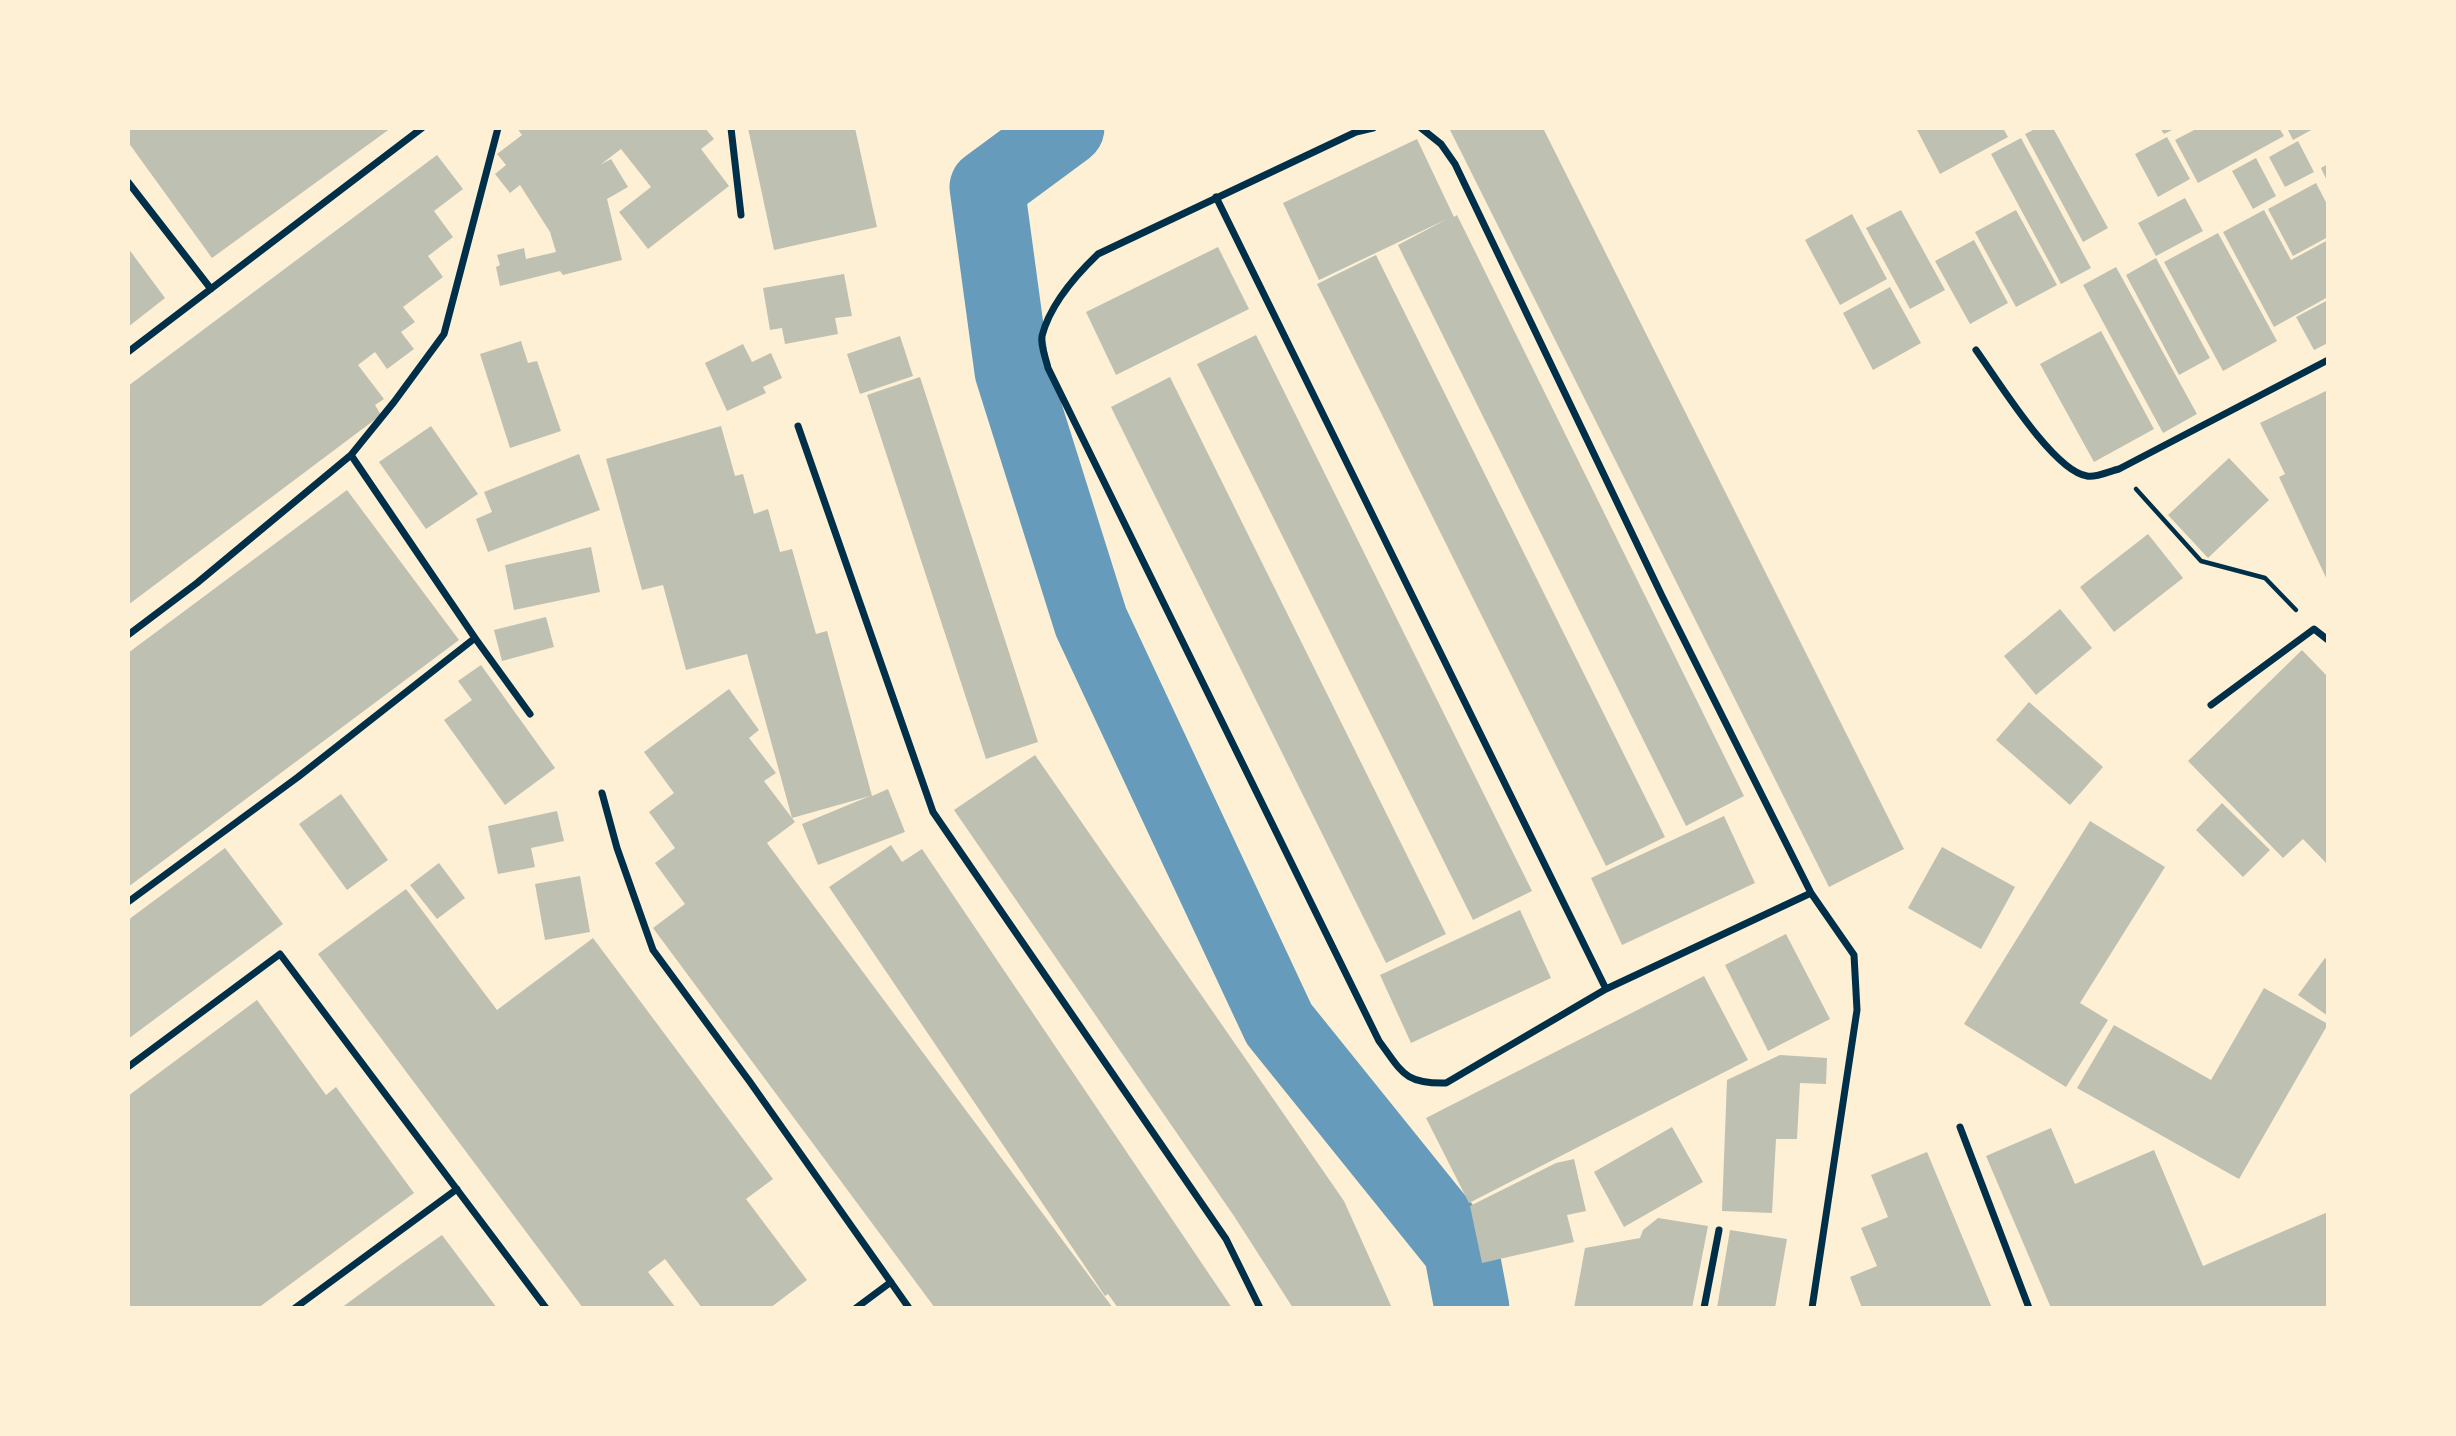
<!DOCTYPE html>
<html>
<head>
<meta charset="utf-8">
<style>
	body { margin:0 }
	#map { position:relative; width:2456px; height:1436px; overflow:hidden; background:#fdf0d5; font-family:"Nunito Sans",sans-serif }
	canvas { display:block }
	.frame { position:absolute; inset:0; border:130px solid #fdf0d5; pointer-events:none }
</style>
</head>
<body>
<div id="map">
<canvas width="2456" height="1436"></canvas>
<div class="frame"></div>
</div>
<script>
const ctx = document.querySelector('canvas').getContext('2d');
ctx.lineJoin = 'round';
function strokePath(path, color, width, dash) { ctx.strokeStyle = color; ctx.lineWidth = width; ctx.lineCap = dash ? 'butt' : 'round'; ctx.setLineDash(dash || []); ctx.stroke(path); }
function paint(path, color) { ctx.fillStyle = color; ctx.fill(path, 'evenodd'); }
const river = new Path2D(`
	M1067 128 987 187 1012 371 1091 622 1279 1024 1461 1250 1472 1308`);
const building = new Path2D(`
	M128 128H391L212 258 128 142Z
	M517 128H705L714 139 701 149 729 186 648 249 619 212 651 187 621 149 600 165 611 159 628 187 607 199 622 260 563 275 560 271 500 286 496 267 500 265 497 255 524 248 526 259 556 252 550 232 520 185 510 193 495 174 506 165 497 154 522 135Z
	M748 128H855L877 227 774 250Z
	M1449 128H1543L1904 849 1829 887Z
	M1916 128H2003L2008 137 1940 174Z
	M2037 128H2053L2108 228 2083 242 2025 134Z
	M2160 128H2176L2164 134Z
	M2198 128H2279L2284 136 2198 183 2175 140Z
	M2287 128H2315L2293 140Z
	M2167 137 2190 179 2158 197 2135 154Z
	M2021 138 2091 268 2061 284 1991 154Z
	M1417 139 1454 217 1457 215 1744 796 1686 826 1398 245 1447 219 1319 280 1283 203Z
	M2298 141 2314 172 2285 187 2269 157Z
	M437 155 463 189 434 211 453 237 428 256 443 277 403 307 415 322 401 332 414 349 387 369 375 352 358 365 384 399 375 405 381 415 128 605V386Z
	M2256 158 2276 196 2253 209 2232 171Z
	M2328 164V183L2321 168Z
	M2316 183 2328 206V237L2293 256 2268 209Z
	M2185 198 2203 231 2156 256 2138 223Z
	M1901 210 1945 290 1910 309 1866 228Z
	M2016 210 2057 285 2016 307 1975 232Z
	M2264 210 2291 260 2328 240V297L2274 327 2223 232Z
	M1852 214 1887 279 1840 305 1805 240Z
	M2218 233 2277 341 2223 371 2164 262Z
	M1974 240 2008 303 1970 324 1935 261Z
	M1218 247 1249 309 1116 375 1086 312Z
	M128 248 165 298 128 327Z
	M1376 255 1665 837 1606 866 1317 284Z
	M2156 258 2210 358 2179 375 2126 275Z
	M2116 267 2197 414 2163 433 2083 285Z
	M844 274 852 316 835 318 838 334 785 344 782 328 770 330 763 288Z
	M1890 287 1921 343 1873 370 1843 313Z
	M2328 300V343L2314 350 2296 317Z
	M2101 331 2154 429 2094 462 2040 364Z
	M1256 335 1532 891 1473 920 1197 364Z
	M900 336 913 376 860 394 847 354Z
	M521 341 528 363 537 361 561 431 510 448 480 354Z
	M743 344 752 362 771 353 782 378 763 387 766 393 727 411 705 363Z
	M920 377 1038 742 986 759 867 395Z
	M1170 377 1446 934 1386 963 1111 407Z
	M2328 390V582L2279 477 2285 474 2260 423Z
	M431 426 478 494 426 529 379 462Z
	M721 426 735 476 743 474 754 514 768 509 780 552 792 549 816 634 827 631 872 796 888 789 905 832 818 865 802 824 870 796 792 818 795 822 767 843 1113 1308H935L653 928 685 904 655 863 675 848 649 812 674 793 644 752 729 689 759 730 749 738 776 773 764 781 792 818 747 654 686 670 663 585 642 590 606 459Z
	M579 454 600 510 488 552 476 519 492 512 484 492Z
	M2229 458 2269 500 2208 558 2168 515Z
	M347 490 459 640 128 887V653Z
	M2148 534 2183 578 2114 632 2080 587Z
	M591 547 600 592 514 610 505 565Z
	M2060 609 2092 648 2036 695 2004 656Z
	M546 617 554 647 502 661 494 630Z
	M2302 650 2328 677V865L2303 839 2283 858 2188 761Z
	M481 665 555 768 505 805 444 720 472 700 458 681Z
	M2029 702 2103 767 2070 805 1996 740Z
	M1035 755 1344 1201 1392 1308H1293L1234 1216 954 810Z
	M341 794 388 860 347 890 299 824Z
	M2222 803 2270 850 2243 877 2196 830Z
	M557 811 564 841 531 848 535 867 498 874 488 826Z
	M1724 816 1755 883 1622 945 1591 878Z
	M2090 821 2165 867 2080 1003 2108 1020 2066 1087 1964 1024Z
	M891 845 902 862 922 849 1232 1308H1118L1108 1294 1105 1296 829 887Z
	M1942 847 2015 887 1981 949 1908 908Z
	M225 848 283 924 128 1039V920Z
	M439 863 465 898 437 919 410 885Z
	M580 876 590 932 545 940 535 884Z
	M406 889 497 1010 593 938 773 1179 746 1199 807 1280 770 1308H702L665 1259 648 1272 676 1308H583L318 954Z
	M1520 910 1551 978 1411 1043 1380 975Z
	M1786 934 1830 1019 1768 1051 1725 965Z
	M2325 958 2328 961V1016L2298 995Z
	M1704 976 1748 1060 1469 1203 1426 1118Z
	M2264 988 2328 1024 2239 1179 2077 1088 2114 1025 2211 1080Z
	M257 1000 326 1095 336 1087 414 1193 258 1308H128V1096Z
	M1780 1055 1827 1058 1826 1084 1800 1083 1797 1139H1776L1772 1213 1722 1211 1727 1080Z
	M1672 1127 1703 1182 1624 1227 1594 1172Z
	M2051 1128 2075 1184 2154 1150 2203 1266 2328 1212V1308H2051L1986 1156Z
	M1927 1152 1992 1308H1902L1901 1306 1895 1308H1862L1850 1277 1877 1266 1861 1228 1888 1217 1871 1175Z
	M1574 1159 1586 1211 1567 1215 1574 1242 1482 1263 1470 1206 1556 1163Z
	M1658 1218 1708 1226 1692 1308H1574L1585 1248 1640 1238 1643 1230Z
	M1730 1230 1787 1239 1775 1308H1717Z
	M442 1235 497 1308H341L401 1264Z`);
const path = new Path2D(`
	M2136 489 2201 561 2265 578 2296 610`);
const minor = new Path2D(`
	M731 128 741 215
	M1373 128 1356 132 1098 254C1075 276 1050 304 1042 336 1040 344 1046 359 1048 368L1379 1041C1402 1072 1404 1084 1446 1083L1606 989 1811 893
	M1421 128 1441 144 1455 164 1662 596 1811 893 1854 955 1857 1010 1812 1308
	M128 182 211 289
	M1216 197 1606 989
	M1976 350C1997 379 2053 471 2087 476 2096 478 2110 471 2119 469L2328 360
	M128 352 422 128
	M798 426 933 812 1226 1239 1260 1308
	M351 455 475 638 530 714
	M128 635 197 583 351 455 394 402 444 334 498 128
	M2211 705 2314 629 2328 640
	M602 793 617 848 653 950 750 1082 909 1308
	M128 902 298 777 475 638
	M128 1067 280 954 546 1308
	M1960 1127 2029 1308
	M295 1308 457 1189
	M856 1308 891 1282
	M1704 1308 1719 1230`);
strokePath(river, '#669bbc', 75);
paint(building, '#bec0b2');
strokePath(path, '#003049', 4.5);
strokePath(minor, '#003049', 7);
</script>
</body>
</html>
